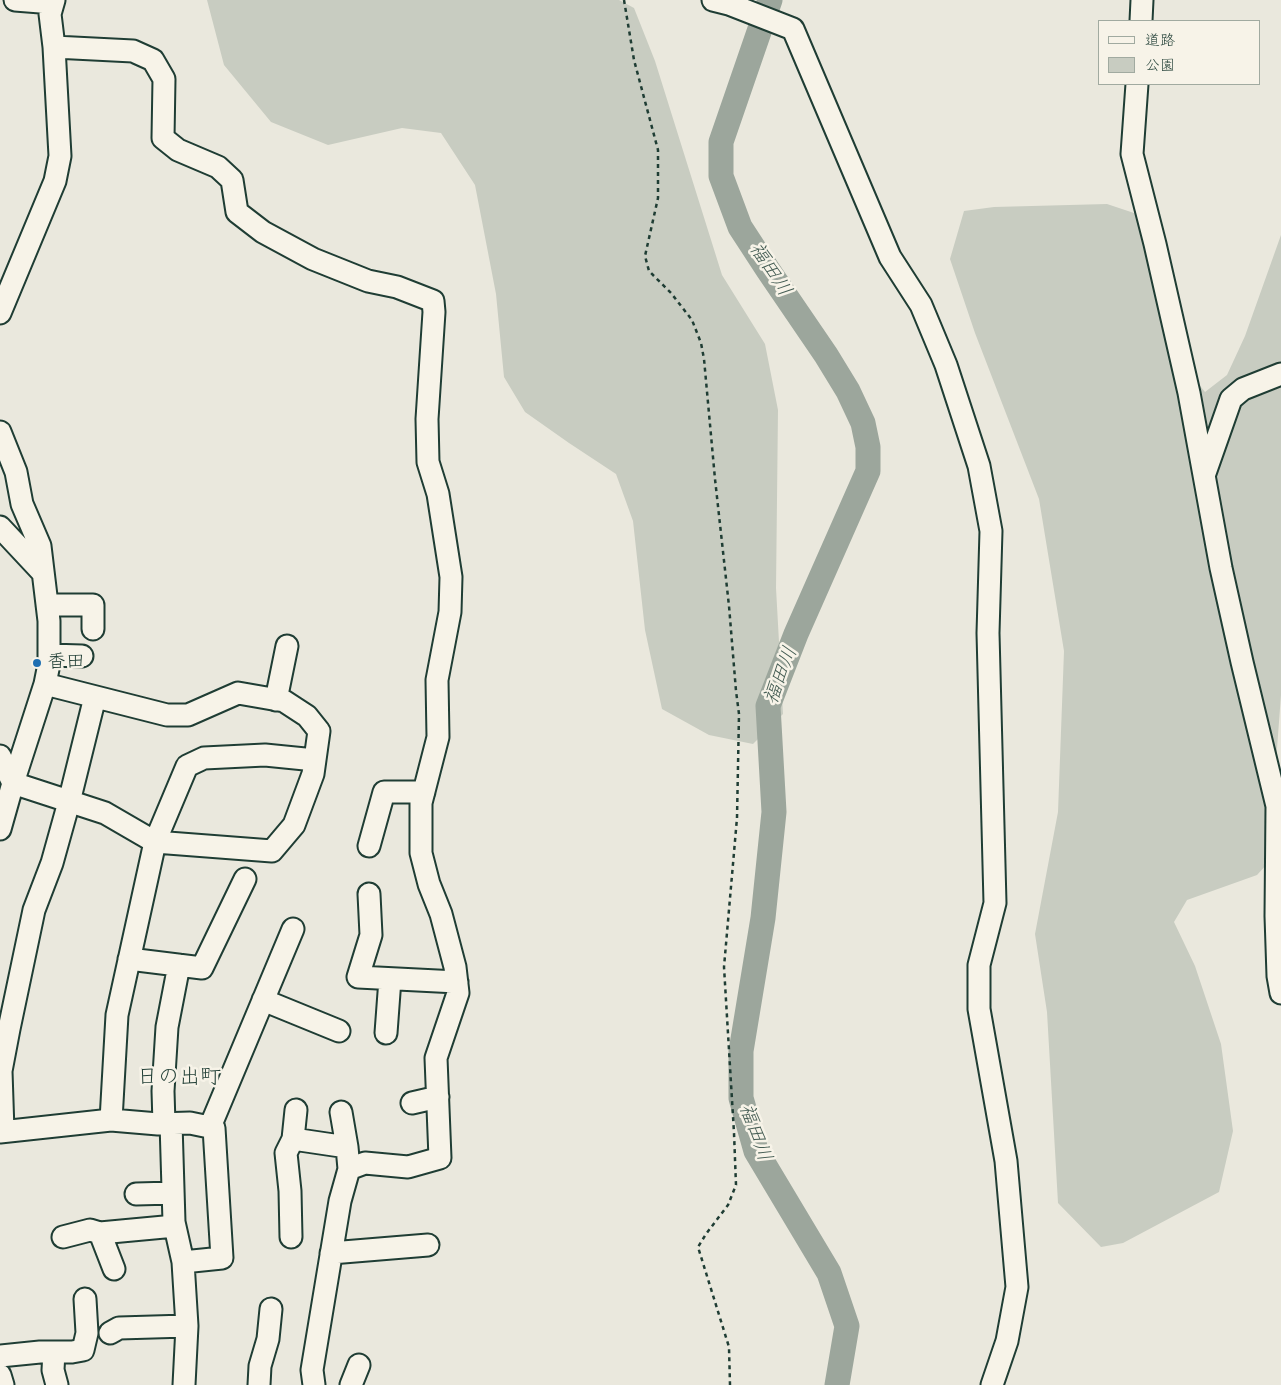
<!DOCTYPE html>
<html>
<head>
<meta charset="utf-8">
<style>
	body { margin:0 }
	#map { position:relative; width:1281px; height:1385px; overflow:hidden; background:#eae8dd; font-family:"Architects Daughter","Klee One",sans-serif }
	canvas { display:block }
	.legend { position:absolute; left:1098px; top:20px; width:162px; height:65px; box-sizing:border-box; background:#f7f3e8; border:1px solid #a1aaa0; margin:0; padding:6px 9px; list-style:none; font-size:15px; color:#1f3d34 }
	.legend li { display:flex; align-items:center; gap:10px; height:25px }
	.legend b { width:25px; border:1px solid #a1aaa0 }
</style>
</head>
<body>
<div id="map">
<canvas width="1281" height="1385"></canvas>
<ul class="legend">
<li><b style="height:6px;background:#f7f3e8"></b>道路</li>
<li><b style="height:14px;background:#c8ccc1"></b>公園</li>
</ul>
</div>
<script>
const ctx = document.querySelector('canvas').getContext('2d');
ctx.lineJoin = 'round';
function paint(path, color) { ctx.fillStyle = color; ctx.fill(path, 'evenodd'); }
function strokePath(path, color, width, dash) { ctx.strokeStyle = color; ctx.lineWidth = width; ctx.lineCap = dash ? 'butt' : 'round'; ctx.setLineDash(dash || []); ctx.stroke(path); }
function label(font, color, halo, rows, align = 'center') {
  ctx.font = font + ' "Architects Daughter","Klee One",sans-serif'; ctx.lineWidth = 5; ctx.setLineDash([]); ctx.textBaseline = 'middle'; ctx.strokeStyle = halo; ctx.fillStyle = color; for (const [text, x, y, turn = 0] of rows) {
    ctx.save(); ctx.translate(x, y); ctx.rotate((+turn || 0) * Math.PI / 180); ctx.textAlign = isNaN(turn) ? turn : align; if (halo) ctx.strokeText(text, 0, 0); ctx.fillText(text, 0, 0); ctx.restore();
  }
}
const green = new Path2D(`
	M207 0H619L634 8 655 61 722 275 765 344 778 410 776 588 783 714 753 744 709 735 662 709 645 630 633 521 616 474 569 443 525 412 504 377 496 294 475 185 441 133 402 128 328 145 271 122 224 65Z
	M1107 204 1146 217 1184 366 1205 392 1227 375 1245 336 1281 235V695L1276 762 1281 849 1257 875 1187 900 1174 922 1195 966 1221 1044 1233 1131 1219 1192 1123 1243 1101 1247 1058 1203 1047 1012 1035 934 1058 812 1064 651 1039 499 975 333 950 259 964 211 994 207Z`);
const river = new Path2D(`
	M770 0 721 142V176L740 227 768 270 826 355 848 391 863 423 868 447V471L796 634 768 706 774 812 763 918 741 1051V1098L756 1151 829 1273 847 1326 837 1385`);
const path = new Path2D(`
	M624 0 634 60 658 150V198L645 256 649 271 671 293 692 320 701 343 704 359 715 479 729 606 736 691 739 714 737 818 724 967 734 1133 736 1185 728 1205 706 1234 698 1247 729 1347 730 1385`);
const minor = new Path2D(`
	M15 0 53 3
	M713 0 729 4 793 29 890 257 921 305 946 365 979 466 991 531 988 633 995 903 979 965V1009L1006 1161 1017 1287 1007 1341 992 1385
	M1141 21 1142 0
	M54 47 133 51 153 60 164 79 163 138 178 150 218 167 232 180 237 212 263 232 313 259 368 281 397 287 433 301 434 312 427 419 428 462 438 494 451 577 450 612 437 680 438 737 421 803V853L429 884 441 914 455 967 458 993 436 1058 440 1158 408 1167 365 1163 349 1169 340 1201 312 1370 314 1385
	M1137 84 1132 154 1155 244 1189 393 1221 568 1242 662 1277 806 1276 916 1278 976 1281 993
	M0 313 55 181 60 156 54 47 50 14 54 0
	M0 432 16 472 22 504 40 546 49 621V664L45 684 13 783 0 829
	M1205 473 1231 399 1243 389 1281 374
	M0 527 43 573
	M47 605H93V629
	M49 655 82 656
	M45 684 167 715H188L238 693 284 701 307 716 319 731 313 774 294 825 272 851 155 842 187 766 204 758 265 755 315 760
	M276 700 287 646
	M0 756 13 783 105 813 155 842 117 1015 111 1120
	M369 846 384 792H424
	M369 894 371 935 358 977 457 982
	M129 959 202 968 245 879
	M263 1000 339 1031
	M386 1033 390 979
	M412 1103 438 1097
	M296 1110 293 1139 347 1147 349 1169
	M341 1112 347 1147
	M171 1123 174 1222 183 1262 187 1326 184 1385
	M164 1124 163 1091 167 1027 179 965
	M210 1127 293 929
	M3 1131 1 1071 9 1029 34 910 52 863 69 802 95 697
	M0 1132 111 1120 158 1124 190 1123 214 1128 222 1258 183 1262
	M136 1194 173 1193
	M100 1233 114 1269
	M63 1237 90 1230 100 1233 175 1226
	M291 1237 290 1191 286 1153 293 1139
	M331 1253 428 1245
	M110 1333 119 1328 187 1326
	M54 1352 53 1370 57 1385
	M0 1356 40 1352H72L83 1350 87 1333 85 1299
	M0 1375 3 1385
	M259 1385 260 1366 268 1339 271 1309
	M351 1385 359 1365`);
const markers = [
	[37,663,5,"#1f6fb2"]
];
const poiNames = [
	["香田",47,663]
];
const waterNames = [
	["福田川",769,270,57],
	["福田川",782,676,-69],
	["福田川",754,1133,70]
];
const quarterNames = [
	["日の出町",179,1079]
];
paint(green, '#c8ccc1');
strokePath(river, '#9ca69c', 25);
strokePath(minor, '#1f3d34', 25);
strokePath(path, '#1f3d34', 2.5, [4, 4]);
strokePath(minor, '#f7f3e8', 21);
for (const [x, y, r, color] of markers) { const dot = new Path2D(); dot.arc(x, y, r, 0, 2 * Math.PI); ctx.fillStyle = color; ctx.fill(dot); strokePath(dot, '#f7f3e8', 2); }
label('19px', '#1f3d34', '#f7f3e8', poiNames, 'left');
label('italic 20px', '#445c53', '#f7f3e8', waterNames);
label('21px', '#1f3d34', '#f7f3e8', quarterNames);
</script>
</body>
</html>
